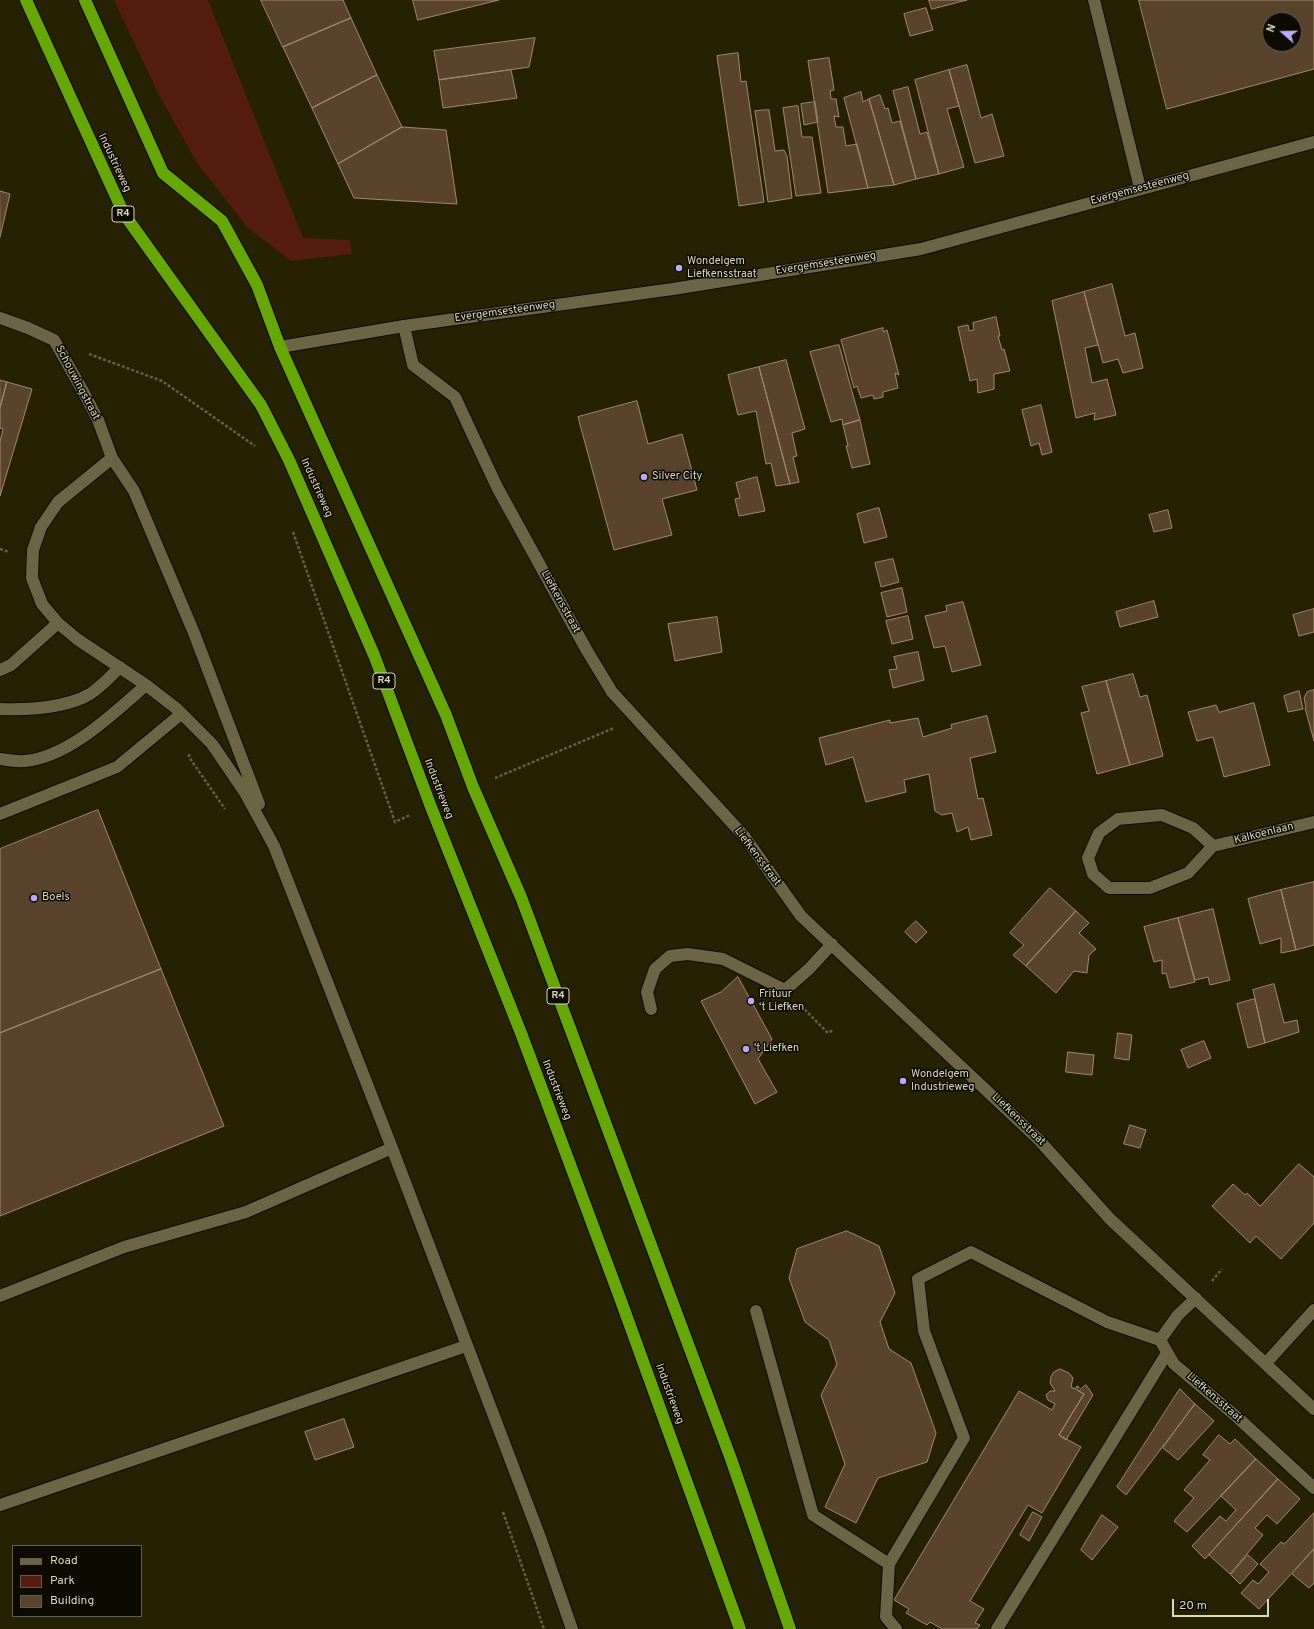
<!DOCTYPE html>
<html>
<head>
<meta charset="utf-8">
<style>
	body { margin:0 }
	#map { position:relative; width:1314px; height:1629px; overflow:hidden; background:#262103; font-family:Overpass,sans-serif }
	canvas { display:block }
	.legend { position:absolute; left:12px; top:1545px; width:130px; height:72px; box-sizing:border-box; background:#0d0a02; border:1px solid #5f5c50; margin:0; padding:5px 7px; list-style:none; font-size:12px; color:#d9d6c4 }
	.legend li { display:flex; align-items:center; gap:8px; height:20px }
	.legend b { width:20px; border:1px solid #5f5c50 }
	.north { position:absolute; left:1262px; top:12px; width:40px; height:40px; box-sizing:border-box; background:#0d0a02; border:1px solid #5f5c50; border-radius:50%; rotate:290deg; font-size:11px; font-weight:700; line-height:16px; text-align:center; color:#d9d6c4 }
	.north::after { content:''; display:block; margin:auto; width:14px; height:18px; background:#baaaf6; clip-path:polygon(50% 0,100% 100%,50% 72%,0 100%) }
	.scale { position:absolute; left:1172px; top:1599px; width:97px; height:18px; box-sizing:border-box; border:2px solid #d9d6c4; border-top:0; padding-left:5px; font-size:12px; line-height:14px; white-space:nowrap; color:#d9d6c4; -webkit-text-stroke:3px #0d0a02; paint-order:stroke }
</style>
</head>
<body>
<div id="map">
<canvas width="1314" height="1629"></canvas>
<ul class="legend">
<li><b style="height:5px;background:#6b6546"></b>Road</li>
<li><b style="height:11px;background:#551c12"></b>Park</li>
<li><b style="height:11px;background:#5a432d"></b>Building</li>
</ul>
<div class="north">N</div>
<div class="scale">20 m</div>
</div>
<script>
const ctx = document.querySelector('canvas').getContext('2d');
ctx.lineJoin = 'round';
function paint(path, color) { ctx.fillStyle = color; ctx.fill(path, 'evenodd'); }
function strokePath(path, color, width, dash) { ctx.strokeStyle = color; ctx.lineWidth = width; ctx.lineCap = dash ? 'butt' : 'round'; ctx.setLineDash(dash || []); ctx.stroke(path); }
function label(font, color, halo, rows, align = 'center') {
  ctx.font = font + ' Overpass,sans-serif'; ctx.lineWidth = 3; ctx.setLineDash([]); ctx.textBaseline = 'middle'; ctx.strokeStyle = halo; ctx.fillStyle = color; for (const [text, x, y, turn = 0] of rows) {
    ctx.save(); ctx.translate(x, y); ctx.rotate((+turn || 0) * Math.PI / 180); ctx.textAlign = isNaN(turn) ? turn : align; if (halo) ctx.strokeText(text, 0, 0); ctx.fillText(text, 0, 0); ctx.restore();
  }
}
const green = new Path2D(`
	M114 0H208L303 238 350 240 352 254 291 261 247 227 197 163 157 91Z`);
const building = new Path2D(`
	M261 0H343L351 18 283 47Z
	M413 0H499L418 20Z
	M929 0H967L932 9Z
	M1139 0H1314V69L1167 109ZM1270 20H1294V44H1270Z
	M926 8 933 30 910 36 904 14Z
	M351 18 377 75 312 108 283 47Z
	M535 38 529 67 439 80 434 51Z
	M738 53 741 82 746 81 764 202 739 206 717 56Z
	M829 58 834 90 830 91 831 99H836L839 117 834 116 836 127H843L846 146 857 144 868 188 828 193 808 61Z
	M967 65 981 118 992 114 1004 156 975 163 949 70Z
	M511 70 517 98 443 108 439 80Z
	M949 70 959 106 947 109 964 167 939 174 915 80Z
	M377 75 402 127 338 164 312 108Z
	M908 87 920 134 927 132 939 174 916 179 893 91Z
	M861 92 863 102 869 99 894 185 868 188 844 98Z
	M880 95 885 109 888 108 892 123 900 121 916 179 894 185 869 99Z
	M815 102 818 122 804 125 801 104Z
	M798 106 802 137H812L821 193 796 196 783 108Z
	M769 110 775 151 784 150 787 156 792 198 768 202 755 111Z
	M402 127 446 130 457 204 354 198 338 164Z
	M0 191 10 194 0 237Z
	M1112 284 1125 336 1135 333 1143 368 1123 373 1118 359 1103 363 1084 292Z
	M1084 292 1098 345 1085 348 1092 383 1107 379 1116 415 1094 420 1095 413 1076 418 1052 301Z
	M996 317 1000 336H998L1002 350 1004 349 1010 371 994 374V389L978 393 977 379 970 381 958 327 968 325 969 331 974 330 973 323Z
	M883 328V332L887 330 899 375 895 373 898 388 883 392V397L874 399 873 395 861 398 857 386 854 388 841 340Z
	M839 345 860 420 843 425 842 419 831 422 810 352Z
	M786 360 805 429 792 433 797 456 793 457 799 482 790 484 759 367Z
	M759 367 790 484 776 486 771 463 766 464 756 411 738 415 728 375Z
	M0 380 7 382 0 408Z
	M7 382 32 389 0 496V442L3 429 0 428V408Z
	M637 401 648 444 682 434 697 490 662 499 672 535 614 550 578 417Z
	M1041 405 1052 452 1042 455 1039 443 1031 446 1022 410Z
	M860 420 870 464 852 468 846 446H848L843 425Z
	M757 477 765 511 739 516 735 499 740 498 736 483Z
	M879 508 887 537 864 543 857 514Z
	M1168 510 1172 528 1154 532 1149 515Z
	M893 559 899 582 881 587 875 563Z
	M902 588 907 612 887 617 881 593Z
	M1154 601 1158 617 1120 627 1116 612Z
	M963 602 981 665 952 672 945 646 934 648 925 616 947 611 946 606Z
	M1314 609V632L1299 636 1293 615Z
	M908 616 913 639 892 644 886 621Z
	M717 617 722 652 675 661 668 624Z
	M918 652 924 680 893 688 889 670 897 669 894 657Z
	M1133 674 1140 697 1147 695 1163 756 1130 765 1106 681Z
	M1106 681 1130 765 1097 774 1081 713 1089 711 1082 687Z
	M1314 690V741L1305 708 1306 707 1304 698 1307 692Z
	M1299 691 1303 709 1288 712 1284 696Z
	M1254 703 1270 765 1224 777 1213 737 1197 741 1188 712 1216 705 1219 712Z
	M987 716 996 752 970 758 978 799 983 798 992 835 971 840 968 827 957 832 952 813 942 815 935 811 929 774 904 780 906 792 866 802 853 757 826 765 819 738 890 720V723L918 718 923 737 952 728 951 725Z
	M98 810 161 969 0 1033V849Z
	M1314 882V945L1296 950 1281 890Z
	M1050 888 1076 911 1026 966 1013 955 1024 945 1010 933Z
	M1281 890 1296 950 1281 953V938L1260 944 1248 899Z
	M1213 909 1230 980 1210 985 1208 977 1195 980 1178 918Z
	M1076 911 1089 923 1079 933 1096 949 1089 955 1087 973 1074 971 1056 993 1026 966Z
	M1178 918 1195 982 1170 988 1166 973 1162 974V960L1154 962 1144 927Z
	M916 921 927 932 916 943 905 932Z
	M161 969 224 1126 0 1216V1033Z
	M738 977 772 1039 758 1059 777 1092 755 1104 701 1001 721 992Z
	M1274 984 1284 1023 1297 1020 1299 1032 1265 1043 1253 990Z
	M1255 999 1265 1043 1248 1048 1237 1004Z
	M1118 1033 1132 1035 1129 1060 1115 1058Z
	M1204 1041 1211 1058 1188 1068 1181 1050Z
	M1068 1052 1094 1055 1092 1075 1066 1072Z
	M1130 1125 1146 1130 1140 1148 1124 1144Z
	M1299 1164 1314 1177V1223L1281 1259 1256 1236 1250 1243 1212 1206 1233 1184 1245 1195 1247 1193 1260 1206Z
	M847 1231 879 1246 895 1293 880 1322 889 1349 911 1363 936 1433 927 1462 878 1478 856 1523 825 1507 845 1464 821 1395 837 1364 829 1340 805 1322 789 1278 797 1249Z
	M1060 1369 1069 1373 1073 1378 1071 1387 1075 1389 1077 1386 1079 1387 1077 1390 1084 1394 1059 1435 1081 1447 1042 1513 1028 1505 970 1601 984 1609 975 1623 980 1625 977 1629H942L930 1622 927 1625 906 1613 909 1609 894 1600 1019 1391 1052 1410 1055 1404 1048 1400 1046 1395 1050 1391H1055L1050 1383 1051 1377 1053 1373Z
	M1086 1385 1093 1395 1066 1440 1059 1435 1084 1394 1079 1391Z
	M1180 1389 1195 1404 1126 1495 1117 1487Z
	M1195 1404 1214 1421 1178 1460 1163 1448Z
	M344 1419 354 1447 315 1460 305 1432Z
	M1219 1435 1230 1444 1235 1439 1256 1459 1187 1532 1174 1521 1194 1498 1184 1490 1210 1460 1203 1455Z
	M1256 1459 1278 1479 1205 1559 1192 1546 1220 1516 1226 1521 1236 1510 1221 1496Z
	M1278 1479 1300 1499 1277 1524 1267 1515 1255 1528 1263 1535 1230 1574 1209 1555Z
	M1033 1512 1042 1517 1029 1541 1020 1535Z
	M1314 1513V1549L1259 1609 1241 1593 1253 1580 1258 1584 1269 1572 1260 1564 1281 1542 1284 1544Z
	M1102 1515 1118 1527 1092 1560 1081 1550Z
	M1314 1549V1583L1309 1588 1292 1574Z
	M1248 1555 1258 1564 1240 1584 1231 1575Z`);
const path = new Path2D(`
	M89 354 162 381 255 446
	M293 532 395 822 410 815
	M0 549 9 552
	M189 754V757L225 809
	M495 778 614 728
	M801 1006 828 1033 833 1030
	M1212 1281 1222 1269
	M503 1512 544 1629`);
const minor = new Path2D(`
	M1094 0 1140 188
	M0 318 28 328 54 340 84 393 98 420 112 458 134 491 194 633 259 804
	M404 326 413 365 455 397 497 487 586 649 612 692 744 836 801 916 1039 1140 1110 1219 1314 1409
	M280 347 404 326 673 289 921 249 1314 142
	M112 458 58 502 41 527 33 550 32 578 42 604 58 623 77 639 146 685 177 709 212 744 244 791 274 846 392 1148 541 1540 572 1629
	M0 670 11 665 58 623
	M0 709C27 710 66 708 90 694 101 687 111 676 120 667
	M0 759C8 760 17 762 25 761 69 757 114 713 146 685
	M0 814 117 767 181 714
	M1213 846 1193 828 1162 815 1118 819 1099 833 1088 858 1093 874 1109 888H1150L1188 873 1213 846 1314 822
	M651 1009 647 992 655 969 670 956 688 954 723 959 785 990 809 969 832 944
	M0 1296 124 1247 246 1212 392 1148
	M1196 1298 1178 1315 1160 1340 1174 1364 1238 1418 1314 1488
	M756 1311 813 1515 889 1564 886 1617 896 1629
	M1266 1363 1314 1310
	M0 1505 466 1346
	M889 1564 964 1438 924 1331 918 1279 971 1252 1107 1322 1160 1340
	M997 1629 1167 1353`);
const highway = new Path2D(`
	M26 0 124 214 261 405 289 460 374 655 431 807 521 1033 620 1298 740 1629
	M85 0 163 173 222 221 257 285 280 347 446 715 473 787 521 897 731 1459 790 1629`);
const markers = [
	[679,268,4,"#baaaf6"],
	[644,477,4,"#baaaf6"],
	[34,898,4,"#baaaf6"],
	[751,1001,4,"#baaaf6"],
	[746,1049,4,"#baaaf6"],
	[903,1081,4,"#baaaf6"]
];
const shields = [
	[123,214,22],
	[384,681,22],
	[558,996,22]
];
const shieldNames = [
	["R4",123,214],
	["R4",384,681],
	["R4",558,996]
];
const streetNames = [
	["Industrieweg",114,163,65],
	["Evergemsesteenweg",1140,189,-15],
	["Evergemsesteenweg",826,264,-9],
	["Evergemsesteenweg",505,312,-8],
	["Schouwingstraat",77,383,62],
	["Industrieweg",316,488,66],
	["Liefkensstraat",560,602,61],
	["Industrieweg",438,789,69],
	["Kalkoenlaan",1264,834,-14],
	["Liefkensstraat",757,857,53],
	["Industrieweg",556,1090,69],
	["Liefkensstraat",1018,1120,44],
	["Industrieweg",669,1394,70],
	["Liefkensstraat",1214,1398,41]
];
const poiNames = [
	["Wondelgem",687,262],
	["Liefkensstraat",687,275],
	["Silver City",652,477],
	["Boels",42,898],
	["Frituur",759,995],
	["‘t Liefken",759,1008],
	["'t Liefken",754,1049],
	["Wondelgem",911,1075],
	["Industrieweg",911,1088]
];
paint(green, '#551c12');
paint(building, '#5a432d');
strokePath(building, '#a28870', 1);
strokePath(minor, '#0f0a00', 14);
strokePath(highway, '#0f0a00', 14);
strokePath(path, '#656147', 2.5, [3, 2]);
strokePath(minor, '#6b6546', 12);
strokePath(highway, '#67a608', 12);
for (const [x, y, r, color] of markers) { const dot = new Path2D(); dot.arc(x, y, r, 0, 2 * Math.PI); ctx.fillStyle = color; ctx.fill(dot); strokePath(dot, '#0d0a02', 1.5); }
for (const [x, y, w] of shields) { const box = new Path2D(); box.roundRect(x - w / 2, y - 8, w, 16, 3); ctx.fillStyle = '#0d0a02'; ctx.fill(box); strokePath(box, '#d9d6c4', 1); }
label('bold 10px', '#d9d6c4', null, shieldNames);
label('11px', '#d9d6c4', '#0d0a02', streetNames);
label('11px', '#d9d6c4', '#0d0a02', poiNames, 'left');
</script>
</body>
</html>
